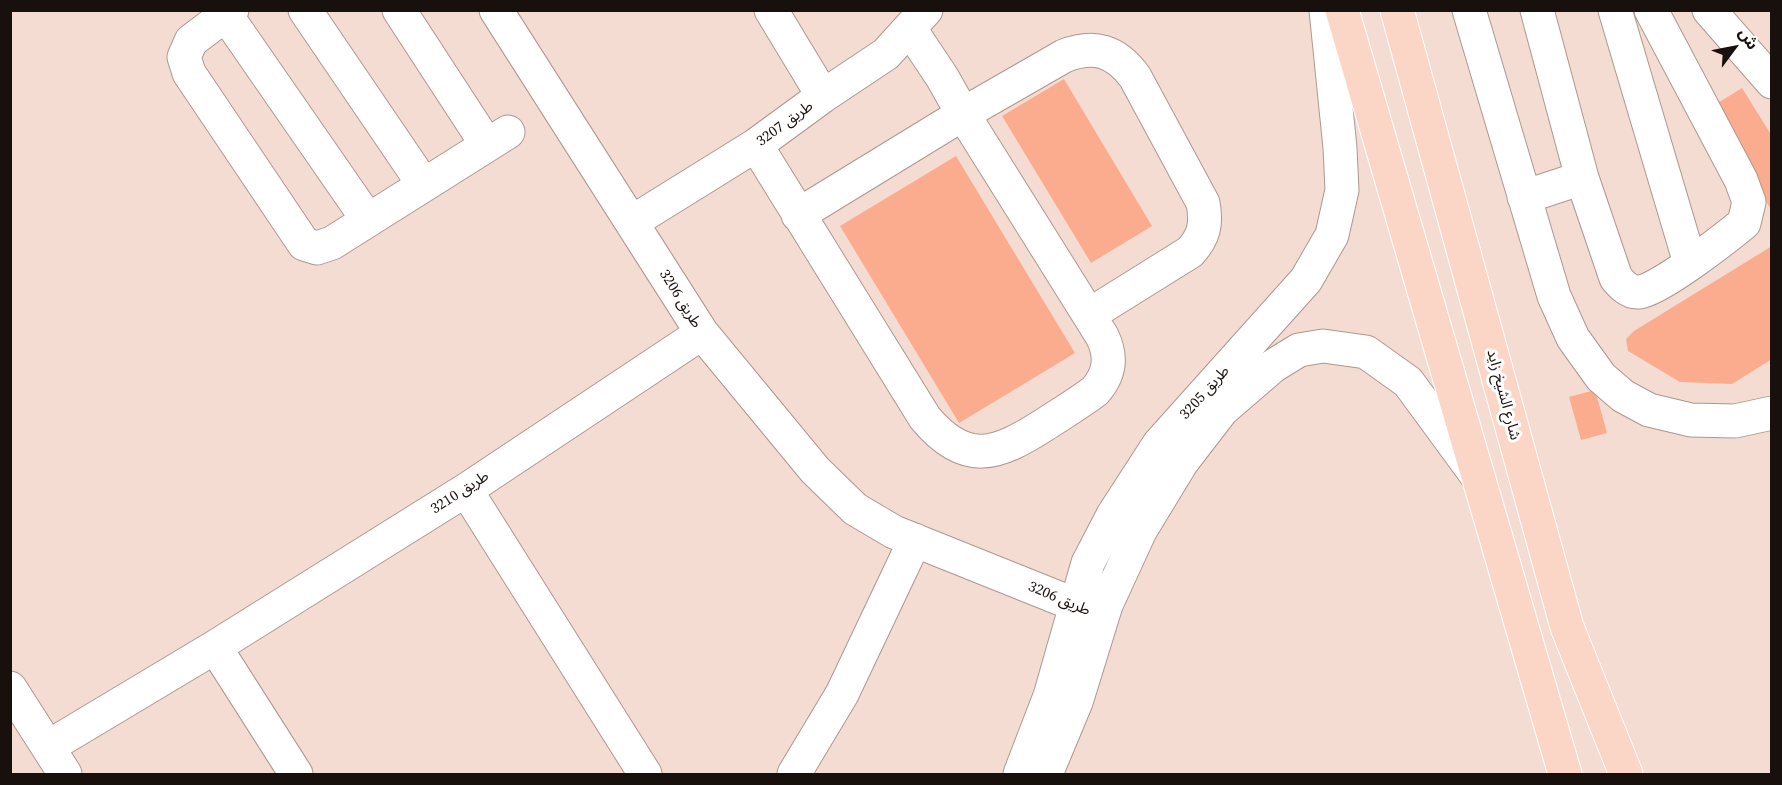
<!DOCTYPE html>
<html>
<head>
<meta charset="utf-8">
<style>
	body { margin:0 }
	#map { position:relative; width:1782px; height:785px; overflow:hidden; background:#f5dcd3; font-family:"Source Serif 4","Noto Sans Arabic",serif }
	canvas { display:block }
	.frame { position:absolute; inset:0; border:12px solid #18100d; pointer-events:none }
	.north { position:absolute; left:1704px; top:18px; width:60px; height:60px; -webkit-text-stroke:4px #fff; paint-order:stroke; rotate:58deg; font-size:16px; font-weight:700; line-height:24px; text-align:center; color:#18100d }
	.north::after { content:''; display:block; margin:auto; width:21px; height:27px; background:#18100d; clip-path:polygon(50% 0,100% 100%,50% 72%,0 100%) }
</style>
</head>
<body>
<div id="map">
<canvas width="1782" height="785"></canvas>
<div class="frame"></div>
<div class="north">ش</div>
</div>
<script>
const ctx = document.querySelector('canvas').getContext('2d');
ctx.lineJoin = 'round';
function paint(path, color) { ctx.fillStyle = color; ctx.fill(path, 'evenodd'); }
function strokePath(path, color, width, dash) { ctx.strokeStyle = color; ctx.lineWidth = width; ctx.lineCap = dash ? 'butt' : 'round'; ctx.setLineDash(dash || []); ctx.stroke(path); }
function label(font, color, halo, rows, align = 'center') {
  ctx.font = font + ' "Source Serif 4","Noto Sans Arabic",serif'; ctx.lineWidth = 6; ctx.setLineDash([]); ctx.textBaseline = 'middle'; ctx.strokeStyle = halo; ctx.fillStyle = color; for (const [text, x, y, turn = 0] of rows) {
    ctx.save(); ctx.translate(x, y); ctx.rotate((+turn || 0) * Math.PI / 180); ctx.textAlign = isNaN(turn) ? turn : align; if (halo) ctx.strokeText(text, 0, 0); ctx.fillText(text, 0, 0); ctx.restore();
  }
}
const building = new Path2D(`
	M1064 79 1152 226 1091 263 1002 116Z
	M1742 88 1772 136V211L1708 109Z
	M956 156 1075 353 959 423 840 226Z
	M1772 246V359L1732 384 1680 382 1628 351 1626 339 1634 331Z
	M1595 390 1607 433 1581 440 1569 397Z`);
const minor = new Path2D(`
	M232 10 191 41 184 57 189 73 304 244 317 248 332 243 508 132
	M305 10 424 185
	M399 10 487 145
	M496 10 702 333 815 470 855 509 894 532 1076 605 1102 618
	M771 10 823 96
	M1469 10 1554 296 1573 338 1601 377 1623 396 1649 410 1691 420 1735 421 1772 413
	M1537 10 1582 178 1616 278C1622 285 1629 293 1639 292 1658 291 1727 237 1744 223L1749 202 1741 180 1651 10
	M1615 10 1690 263
	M1709 10 1772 82
	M226 15 368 220
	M756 145 925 418C966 467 997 455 1044 425 1061 414 1079 403 1095 391 1110 374 1112 356 1102 336L963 114 942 77 910 29
	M1524 197 1582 178
	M798 215 963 114 1064 56C1095 44 1116 51 1135 77L1203 203C1207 224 1204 237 1190 252L1089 315
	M632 222 756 145 823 96 886 54 926 10
	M466 490 645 774
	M215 647 296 774
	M10 688 65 774
	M48 747 215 647 466 490 702 333
	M794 774 842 694 915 540
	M1020 774 1050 696 1088 563 1113 515 1159 444 1306 280 1332 235 1342 190 1340 148 1326 10
	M1046 774 1076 702 1106 605 1140 531 1182 462 1222 410 1273 366 1299 350 1323 346 1366 352 1408 382 1477 476`);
const major = new Path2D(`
	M1342 10 1565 774
	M1397 10 1567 627 1626 774`);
const streetNames = [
	["طريق 3207",785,124,-36],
	["طريق 3206",680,299,58],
	["طريق 3205",1205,393,-48],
	["شارع الشيخ زايد",1503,395,75],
	["طريق 3210",460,493,-33],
	["طريق 3206",1059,599,23]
];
paint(building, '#fbac8e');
strokePath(minor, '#ae978f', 35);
strokePath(major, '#fff', 35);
strokePath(minor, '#fff', 33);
strokePath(major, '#fbd6c7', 33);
label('15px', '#18100d', '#fff', streetNames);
</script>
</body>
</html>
